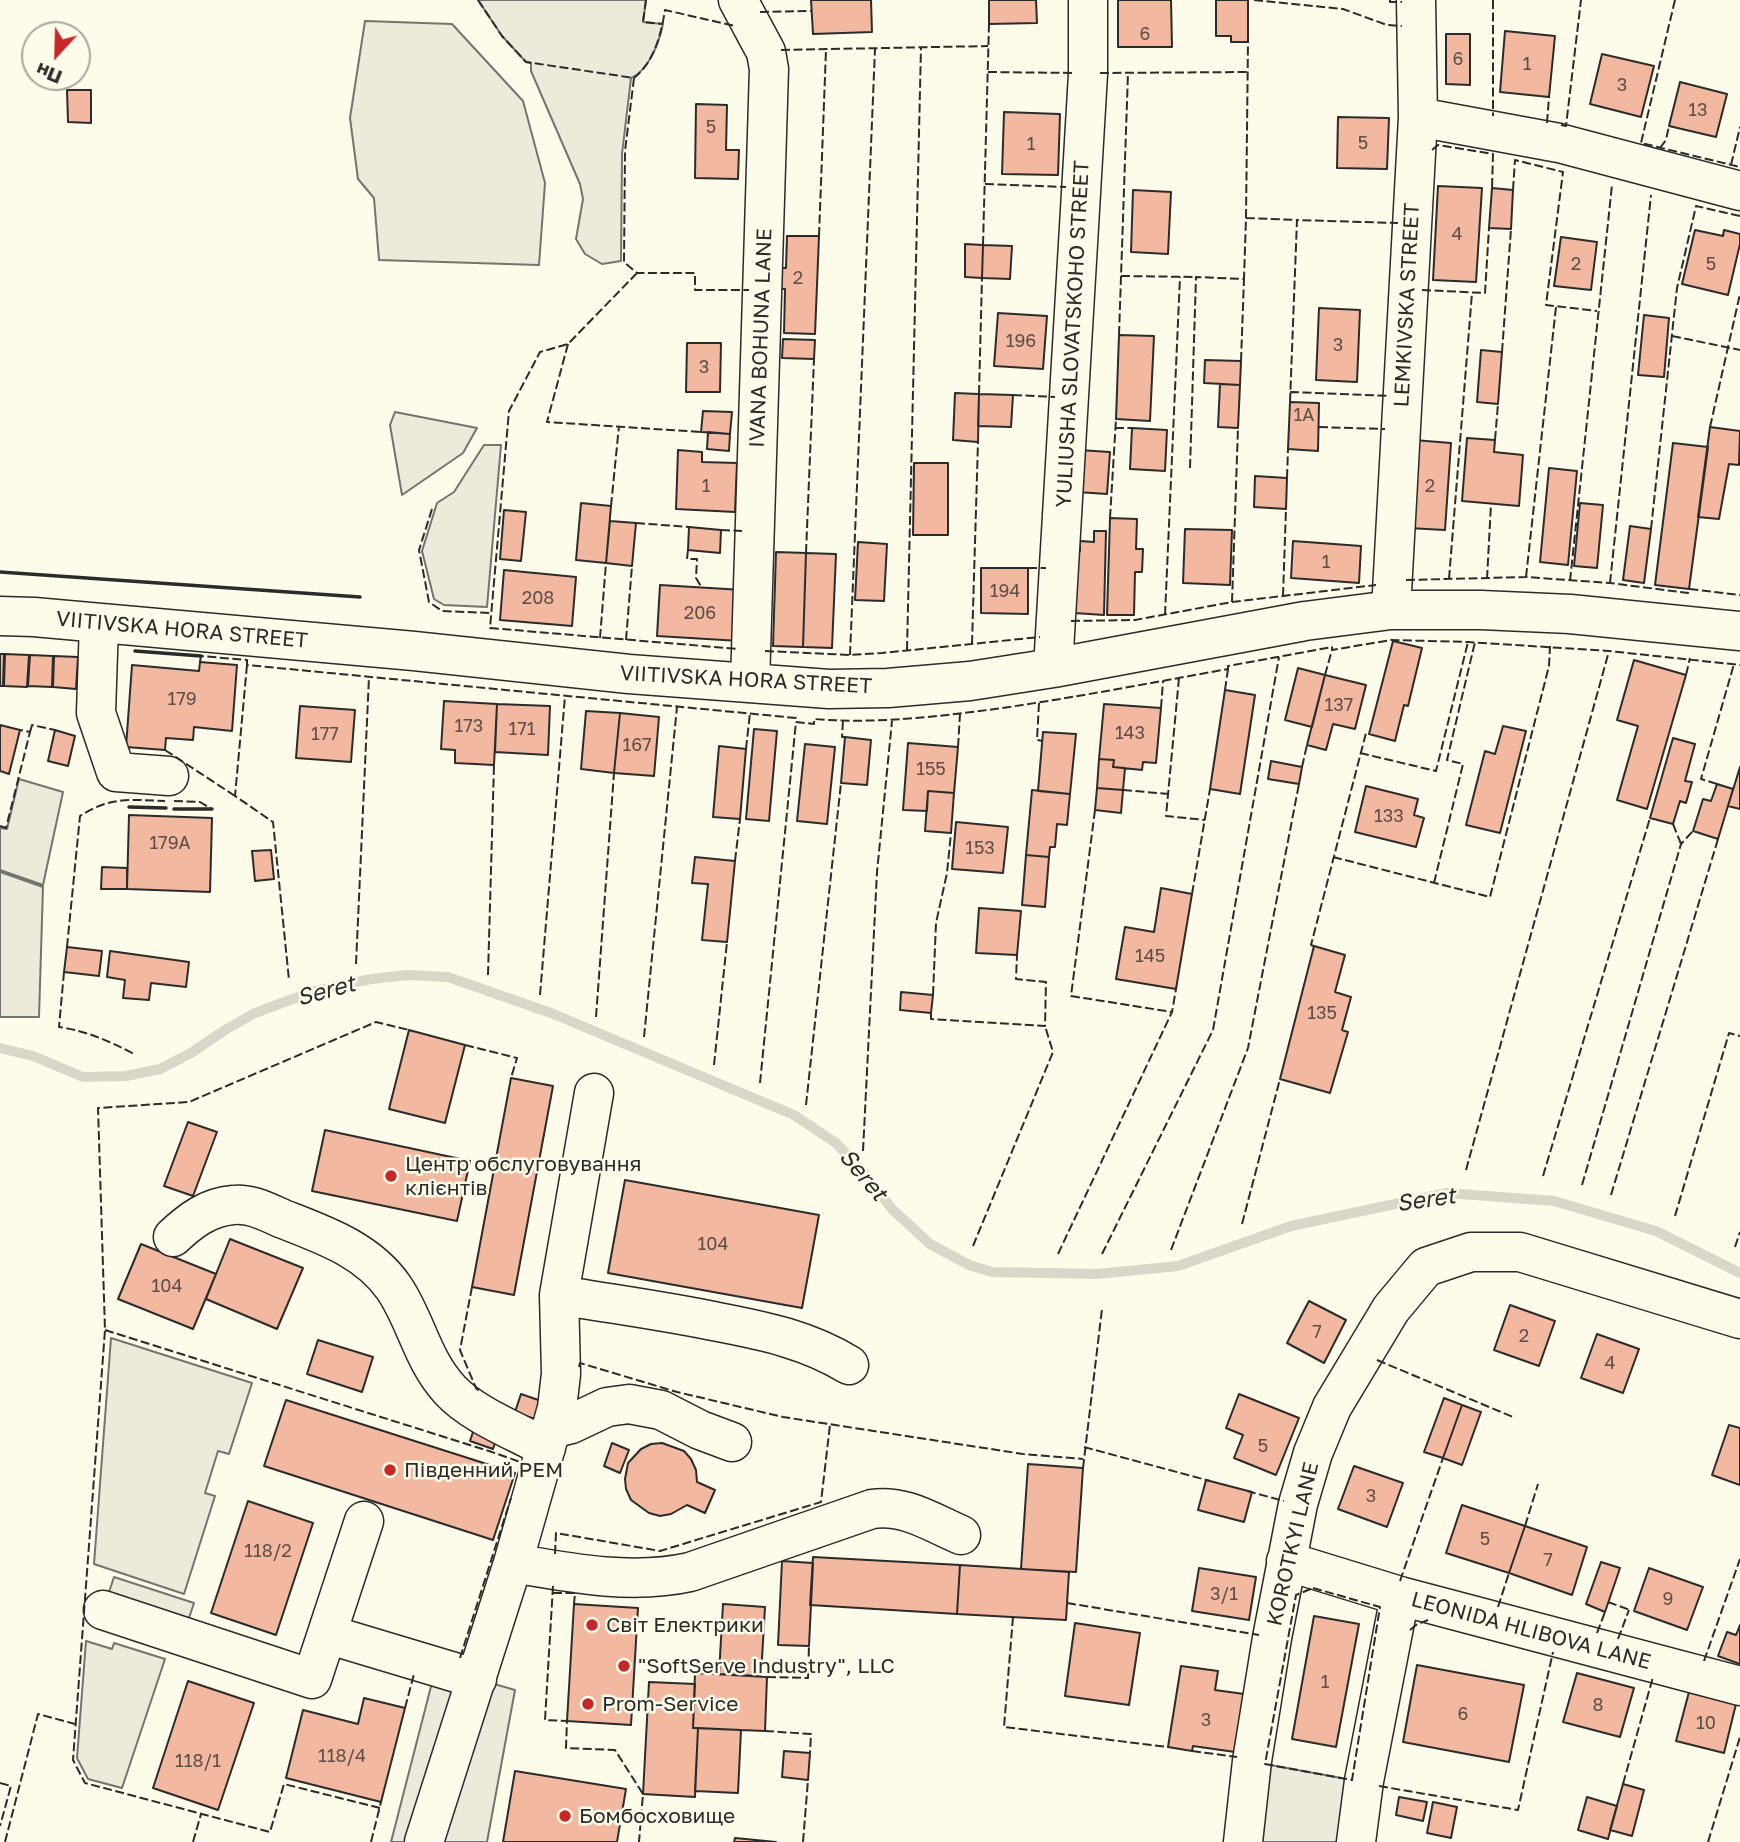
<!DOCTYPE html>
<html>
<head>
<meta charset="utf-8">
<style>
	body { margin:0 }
	#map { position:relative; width:1740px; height:1842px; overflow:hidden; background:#fdfbea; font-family:"Golos Text",sans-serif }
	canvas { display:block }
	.north { position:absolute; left:21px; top:21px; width:70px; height:70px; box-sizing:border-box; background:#fdfbea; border:2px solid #a9a89e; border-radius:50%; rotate:202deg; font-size:19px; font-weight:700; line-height:28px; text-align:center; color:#2b2b2b }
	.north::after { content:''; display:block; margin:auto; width:24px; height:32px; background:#c62828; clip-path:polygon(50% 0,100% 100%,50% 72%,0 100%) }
</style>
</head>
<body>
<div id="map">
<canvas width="1740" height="1842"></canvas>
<div class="north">Пн</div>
</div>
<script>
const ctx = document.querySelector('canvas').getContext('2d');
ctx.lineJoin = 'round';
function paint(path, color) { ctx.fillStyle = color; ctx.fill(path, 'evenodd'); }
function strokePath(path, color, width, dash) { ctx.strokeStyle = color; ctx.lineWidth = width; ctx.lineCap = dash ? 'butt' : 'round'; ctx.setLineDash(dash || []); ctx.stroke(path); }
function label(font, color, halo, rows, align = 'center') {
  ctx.font = font + ' "Golos Text",sans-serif'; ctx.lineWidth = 5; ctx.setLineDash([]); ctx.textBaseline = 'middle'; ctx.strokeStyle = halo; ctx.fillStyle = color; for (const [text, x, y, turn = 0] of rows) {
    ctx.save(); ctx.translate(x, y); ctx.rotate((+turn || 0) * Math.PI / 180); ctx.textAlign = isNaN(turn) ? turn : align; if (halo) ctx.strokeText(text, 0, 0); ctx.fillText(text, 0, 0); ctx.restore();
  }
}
const green = new Path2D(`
	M478 0H646L643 22 663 24C659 43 649 70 631 78L622 154 621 261 602 264 585 254 576 239 583 199 580 184 531 71V63L526 62 502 36Z
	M365 21 452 24 523 101 545 183 539 265 379 260 374 198 358 179 350 118Z
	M395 412 477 428 463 453 402 495 390 425Z
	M484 445H501L487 607 444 605 434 599 422 551 437 503 454 492Z
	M19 779 63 792 43 885 0 870V828L7 829Z
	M0 872 43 887 39 1017H0Z
	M111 1338 252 1383 229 1454 218 1451 205 1493 215 1496 184 1594 94 1564Z
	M86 1641 112 1649 114 1643 165 1659 122 1788 88 1779 77 1758Z
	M1265 1764 1352 1780 1345 1842H1256Z`);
const parking = new Path2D(`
	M114 1577 194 1603 183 1636 103 1610Z
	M436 1667 515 1690 487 1842H391Z`);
const stream = new Path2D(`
	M0 1048 33 1056 83 1077 126 1076 160 1069 191 1053 225 1030 255 1013 314 991 371 979 407 975 448 977 551 1013 794 1115 836 1143 865 1174 892 1209 930 1244 969 1265 992 1272 1097 1274 1178 1266 1291 1226 1447 1193 1554 1201 1656 1231 1740 1273`);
const building = new Path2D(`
	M811 0H871L872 32 813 34Z
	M989 0H1036L1037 23 989 24Z
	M1118 0H1171L1172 47H1118Z
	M1216 0H1248V42H1231V36H1216Z
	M1505 31 1555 36 1549 97 1500 92Z
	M1446 34H1470V85L1446 84Z
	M1602 54 1654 66 1641 117 1590 104Z
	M1680 82 1727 94 1716 137 1669 126Z
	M67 90H91V123L68 122Z
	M696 104 727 105 726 150H739L738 179 695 178Z
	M1004 112 1060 114 1058 175 1002 174Z
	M1338 117 1389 118 1387 169 1337 168Z
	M1438 186 1482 188 1476 282 1433 280Z
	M1492 188 1513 190 1511 229 1489 228Z
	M1133 190 1171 192 1168 254 1131 252Z
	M1695 230 1723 236 1724 230 1740 234V244L1728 295 1682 284Z
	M787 236H819L815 334 784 333 785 289H779V268H786Z
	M1561 237 1597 242 1591 290 1554 286Z
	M965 244 983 245 982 278 965 277Z
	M983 245 1012 246 1010 279 982 278Z
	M1319 308 1360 310 1357 382 1316 380Z
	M998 313 1047 316 1043 369 994 366Z
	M1644 315 1669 318 1664 377 1638 375Z
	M1119 335 1154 336 1150 421 1116 419Z
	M783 339 815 340 814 359 782 358Z
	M687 343H721L720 392H686Z
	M1481 350 1502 352 1498 404 1477 402Z
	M1205 360 1241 361 1240 385 1204 383Z
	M1220 384 1240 385 1238 428 1218 427Z
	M955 393 979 394 978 442 953 440Z
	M979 394 1013 395 1011 427 978 426Z
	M1290 402 1319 403 1318 451 1288 449Z
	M703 411 732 412 730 434 701 432Z
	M1710 427 1740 431 1739 465 1729 464 1719 519 1698 517Z
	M1132 428 1167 430 1165 471 1130 469Z
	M708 432 730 434 729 451 707 449Z
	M1467 438 1495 440 1494 452 1523 455 1519 506 1462 501Z
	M1414 440 1451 443 1445 530 1408 528Z
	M1673 443 1708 447 1689 589 1655 585Z
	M678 450 702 452V462L737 463 735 512 676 509Z
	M1079 450 1110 452 1107 494 1077 492Z
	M914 463H948V535H913Z
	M1549 468 1577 471 1568 565 1540 562Z
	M1255 476 1287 478 1286 509 1254 507Z
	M581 503 611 506 606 563 576 560Z
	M1580 503 1603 505 1597 568 1574 566Z
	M504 510 526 512 521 561 500 559Z
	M1110 518 1137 519 1136 549H1143L1142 572H1135L1134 615H1107Z
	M610 521 636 523 632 566 606 563Z
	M1630 526 1651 529 1644 583 1623 580Z
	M689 527 721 530 720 553 688 550Z
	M1185 529 1232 530 1230 585 1183 583Z
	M1094 531H1106L1104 615 1074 613 1076 551H1080V541L1094 542Z
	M1293 541 1361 546 1359 583 1291 578Z
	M858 542 887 544 884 601 855 600Z
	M776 552 806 553 803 647 773 646Z
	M806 553 836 554 832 648 803 647Z
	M981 568H1028V614L981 613Z
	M504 570 576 577 572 626 500 620Z
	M660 585 743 590 740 641 657 636Z
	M1393 641 1422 648 1408 706 1404 705 1395 741 1369 734Z
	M0 654H4L3 686H0Z
	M5 654 29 655 27 687 4 686Z
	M30 655 53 656 52 687 28 686Z
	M54 656 78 657 76 689 53 687Z
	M1634 660 1686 675 1647 809 1617 800 1638 726 1617 720Z
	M200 662 237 665 232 731 194 727 193 740 166 738 165 750 126 747 132 665 199 671Z
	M1298 668 1325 675 1312 727 1285 720Z
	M1325 675 1366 685 1355 729 1333 724 1326 750 1307 745Z
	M1225 690 1255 695 1240 794 1210 789Z
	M444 701 497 704 494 765 455 763V750L441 749Z
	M497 704 550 706 548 755 495 752Z
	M1104 704 1161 708 1156 763 1143 762 1142 770 1113 767 1114 760 1099 759Z
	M300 706 355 710 351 762 296 758Z
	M586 711 620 713 614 773 581 769Z
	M620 713 659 717 654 776 614 773Z
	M0 725 20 730 9 774 0 771Z
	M1503 726 1526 731 1500 833 1466 825 1485 751 1495 754Z
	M754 729 777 731 769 821 746 819Z
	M55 730 75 736 68 766 48 761Z
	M1043 732 1076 734 1070 794 1038 791Z
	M845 737 871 740 867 785 841 783Z
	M1673 738 1695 744 1685 781 1692 782 1686 803 1680 801 1673 824 1650 818Z
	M908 743 958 747 954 793 928 791 927 811 903 810Z
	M805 744 835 747 827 824 797 821Z
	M719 746 746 749 740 819 713 817Z
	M1099 759 1114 760 1113 767 1125 768 1123 790 1097 788Z
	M1271 761 1302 767 1299 784 1268 779Z
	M1740 767V809L1728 806Z
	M1717 784 1733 789 1718 839 1693 831 1703 799 1711 801Z
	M1366 786 1418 799 1414 815 1424 818 1416 847 1355 832Z
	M1097 788 1123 790 1121 813 1095 810Z
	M1032 790 1070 794 1067 825 1057 824 1055 847H1050L1049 857 1026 855Z
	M928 791 954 793 951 833 925 831Z
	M129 815 212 818 210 892 127 889Z
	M956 822 1008 827 1003 873 952 869Z
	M271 850 274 879 255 881 252 851Z
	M1026 855 1049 857 1045 907 1022 905Z
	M695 857 735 861 727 942 702 940 708 884 692 883Z
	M102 867 127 868V889H101Z
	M1161 888 1192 894 1176 989 1116 979 1125 927 1154 932Z
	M979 908 1021 911 1017 955 976 953Z
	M1314 946 1345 955 1335 992 1351 997 1342 1030 1348 1032 1330 1093 1280 1079Z
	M67 947 102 951 99 976 64 972Z
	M110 951 189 962 186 987 151 983 149 1000 123 998 125 980 107 977Z
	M901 992 933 995 931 1013 900 1010Z
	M409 1030 465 1045 445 1123 389 1109Z
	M511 1078 553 1086 514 1295 472 1287Z
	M188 1122 217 1132 193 1196 164 1186Z
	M325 1130 470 1161 457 1221 312 1191Z
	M625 1180 819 1215 802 1308 608 1273Z
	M230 1239 303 1268 277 1329 206 1299Z
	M141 1244 216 1274 193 1329 118 1299Z
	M1309 1301 1346 1320 1324 1363 1287 1343Z
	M1510 1305 1555 1321 1539 1366 1494 1350Z
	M1597 1334 1639 1349 1623 1393 1581 1378Z
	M318 1340 373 1357 362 1392 307 1374Z
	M521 1394 547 1403 540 1421 515 1412Z
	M1239 1394 1299 1418 1276 1475 1234 1458 1243 1435 1226 1428Z
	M1444 1398 1462 1405 1443 1458 1424 1452Z
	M286 1400 515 1473 493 1540 264 1466Z
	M1462 1405 1481 1412 1462 1465 1443 1458Z
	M1729 1425 1740 1428V1485L1712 1475Z
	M475 1426 498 1434 493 1449 470 1441Z
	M612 1443 629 1450 620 1473 604 1466Z
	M662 1443 684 1451 691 1459 696 1470 697 1482 715 1490 705 1513 687 1505 671 1514 660 1516 649 1513 631 1500 626 1489 625 1479 628 1463 641 1449 651 1444Z
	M1028 1464 1083 1468 1076 1572 1021 1569Z
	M1354 1466 1403 1483 1387 1527 1338 1509Z
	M1206 1480 1252 1492 1244 1522 1198 1510Z
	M248 1501 313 1523 276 1635 211 1613Z
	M1462 1505 1525 1526 1509 1573 1446 1553Z
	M1525 1526 1587 1547 1572 1595 1509 1573Z
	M813 1557 960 1565 957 1614 810 1605Z
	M782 1561 813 1563 809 1646 778 1645Z
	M1601 1562 1620 1568 1605 1612 1586 1604Z
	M960 1565 1069 1572 1066 1620 957 1614Z
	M1199 1568 1256 1577 1249 1620 1192 1611Z
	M1649 1568 1703 1587 1687 1630 1634 1611Z
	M574 1604 638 1608 631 1725 567 1721Z
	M723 1604 765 1607 761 1676 719 1674Z
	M1314 1616 1359 1624 1336 1747 1292 1739Z
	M1075 1623 1140 1633 1129 1705 1065 1696Z
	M1740 1625V1664L1718 1656 1727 1632 1736 1635Z
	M1417 1665 1524 1685 1509 1762 1403 1742Z
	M1181 1666 1218 1671 1215 1690 1244 1694 1235 1752 1193 1746 1192 1751 1168 1747Z
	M695 1673 767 1677 765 1731 693 1728Z
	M1577 1673 1634 1688 1620 1737 1563 1722Z
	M188 1681 254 1703 218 1810 153 1788Z
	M649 1682 695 1684 693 1728H698L695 1797 643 1794Z
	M1689 1692 1736 1704 1724 1753 1676 1741Z
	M364 1698 405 1708 381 1802 286 1778 303 1710 358 1724Z
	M698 1728 741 1730 738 1793 695 1791Z
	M784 1751 810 1753 808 1780 782 1777Z
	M515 1771 626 1789 617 1842H503Z
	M1623 1784 1644 1790 1632 1836 1610 1830Z
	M1399 1797 1427 1802 1423 1821 1396 1815Z
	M1587 1797 1617 1806 1608 1839 1578 1830Z
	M1433 1802 1457 1807 1451 1838 1427 1833Z
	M735 1838 776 1842H734Z`);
const minor = new Path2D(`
	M738 0 766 52 769 69 750 683
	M1418 117 1559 143 1740 191
	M1391 610 1418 117 1416 0
	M0 616 34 617 414 651 629 674 829 689 888 688 970 681 1053 668 1305 621 1391 610H1481L1570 614 1740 631
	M99 623 96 713 116 772 169 776
	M1053 668 1088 74V0
	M173 1237C190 1221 208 1207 233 1205 251 1203 267 1212 283 1219 324 1235 368 1250 394 1288 416 1320 422 1360 450 1390 473 1415 516 1431 546 1448
	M559 1295C612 1304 665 1311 718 1322 765 1331 808 1340 849 1365
	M551 1429 571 1424 607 1407 629 1404 661 1410 700 1430 732 1442
	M1286 1561 1400 1596
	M513 1563C570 1573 632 1585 690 1572L872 1509C904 1504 931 1522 961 1535
	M103 1610 312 1679 364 1521
	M327 1634 477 1679
	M424 1842 513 1563 557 1408 561 1374 559 1295 594 1093
	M1243 1842 1252 1761 1272 1638 1298 1504 1313 1453 1332 1407 1391 1309 1426 1267 1471 1252H1520L1740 1319
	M1356 1842 1364 1781 1400 1596 1740 1686`);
const fence = new Path2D(`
	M478 0 502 36 526 62 634 78C654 62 661 35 665 10L735 26
	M646 0 643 22 663 24
	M1254 0 1343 9 1387 25 1402 26
	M1390 0V2H1402
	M1493 0V116
	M1675 0 1641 143 1740 167
	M760 12 812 11
	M781 50 988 46
	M988 72 1075 73
	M1100 73 1248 72
	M634 78 625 151 624 262 637 273H695V290H749
	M1547 123 1549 97
	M1561 125 1566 126 1581 0
	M1660 148 1666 140 1669 126
	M1432 150 1438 145 1493 154 1492 188
	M1731 165 1740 127
	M985 184 1066 187
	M1513 190 1515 160 1563 172 1546 305 1597 311
	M1246 218 1248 42
	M819 236 826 50
	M983 245 989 24
	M637 273 568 344 540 352 509 411 490 628 738 649
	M1121 276 1196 277
	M1422 290 1485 293 1489 228
	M1119 335 1128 73
	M1672 336 1740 350
	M568 344 547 422 701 432
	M1502 352 1511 229
	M1241 361 1244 279
	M1290 392 1390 396
	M979 394 982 278
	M1013 395 1055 397
	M1290 402 1297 220 1398 223
	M1319 427 1385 429
	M1710 427 1740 294
	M1115 428H1132
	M1495 440 1498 404
	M1190 468 1196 277 1244 279 1246 218 1297 220
	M1287 478 1288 449
	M611 506 619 426
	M432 509 419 550 429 602 442 611 492 613
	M1110 518 1116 419
	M636 523 689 527
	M1651 529 1677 288 1696 206 1740 216
	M721 530 742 531
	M688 550 687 559H697L696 578 702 588
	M806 553 814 359
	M1028 568H1046
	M1526 577 1556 307
	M1449 579 1472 293
	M1487 579 1491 504
	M1406 580 1526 577 1610 583 1688 593 1689 589 1740 595
	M1570 581 1612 185
	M1610 583 1651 195
	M1283 596 1286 509
	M1232 602 1238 428
	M1165 615 1180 277
	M1071 621 1135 620 1232 602 1376 585
	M600 638 606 563
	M626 640 632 566
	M972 644 978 442
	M907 650 921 47
	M765 651 850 655 882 653 1040 637
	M850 655 875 49
	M200 662 201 656 247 660V665L796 718V722L814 724V719C875 724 935 717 995 709 1073 698 1150 683 1228 669V666L1332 647V650L1391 640 1468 642 1609 651 1740 665
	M247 665 235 796 273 822 289 980
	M1325 675 1332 650
	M1686 675 1690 658
	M1179 678 1166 816 1205 820
	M1225 690 1228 669
	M1039 703 1037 740 1043 741
	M1161 708 1163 681
	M843 721 842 737H845
	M30 732 32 725 55 730
	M958 747 960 714
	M746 749 750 713
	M165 750 235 796
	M1360 753 1436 771 1468 642
	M1302 767 1307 745
	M1717 784 1701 779 1734 664
	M1123 790 1169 794
	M174 801 200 802 212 809
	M1095 810 1071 996 1172 1012
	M1673 824 1681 844
	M0 826 6 828 30 732 20 730
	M1333 857 1490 897 1549 666 1550 646
	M735 861 740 819
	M1434 883 1463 764 1447 760 1475 642
	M1192 894 1210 789
	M1314 946 1311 945 1366 733 1369 734
	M67 947 80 816C111 796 130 800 165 801
	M356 964 369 677
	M64 972 59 1027C87 1031 109 1041 134 1054
	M488 975 494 765
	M540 995 565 696
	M933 995 936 923 947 873 951 833
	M931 1013V1019L1045 1026 1046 982 1016 979 1017 955
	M596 1017 614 773
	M644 1037 677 707
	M465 1045 517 1058 511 1078
	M714 1065 727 942
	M760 1083 796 722
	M806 1105 841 783
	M863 1151 877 872 892 721
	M1466 1170 1609 651
	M1543 1176 1650 818
	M1582 1185 1681 844 1693 831
	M1611 1195 1718 839
	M1675 1216 1729 1033 1740 1036
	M1242 1224 1280 1079
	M973 1246 1053 1052 1045 1026
	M1735 1247 1740 1232
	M1171 1250 1248 1048 1299 784
	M1058 1254 1172 1012 1176 989
	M1102 1254 1213 1030 1279 657
	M472 1287 460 1350 476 1388 479 1391
	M105 1330 492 1452 523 1463 522 1465
	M1377 1360 1513 1417
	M579 1367 580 1363 677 1392 783 1417 1023 1454 1083 1459
	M1084 1447 1210 1481
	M1083 1468 1102 1309
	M1247 1491 1284 1501
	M1525 1526 1538 1484
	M555 1554 556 1533 660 1551 821 1502 830 1425
	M1400 1581 1443 1458
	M553 1586 545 1720 567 1721 566 1748 615 1750 643 1794 639 1842
	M1313 1588 1380 1607 1352 1780 1265 1764 1296 1595Z
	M553 1593H575L574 1604
	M1608 1602 1630 1610
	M1067 1603 1259 1635
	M1498 1607 1509 1573
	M1013 1617 1004 1727 1168 1747
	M1410 1630 1416 1625 1428 1620
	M1597 1633 1605 1612
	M1618 1639 1629 1610
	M460 1658 511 1498
	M1704 1661 1740 1559
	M767 1677 808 1678 809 1646
	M405 1708 414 1674
	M765 1731 811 1734 810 1753
	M1192 1751 1237 1757
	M0 1783 11 1786 0 1826
	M1623 1784 1653 1677
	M1379 1786 1518 1810 1553 1652
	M380 1808 284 1784 270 1832 85 1783 73 1760 105 1330 98 1108 189 1102 376 1022 409 1030
	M5 1842 38 1714 75 1724
	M193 1842 201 1814
	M371 1842 381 1802
	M803 1842 808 1780
	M1708 1842 1740 1737`);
const wall = new Path2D(`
	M0 572 360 597
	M135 651 201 656
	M129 807 166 808
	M174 809H212`);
const markers = [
	[391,1176,7,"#c62828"],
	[390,1470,7,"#c62828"],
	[592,1625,7,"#c62828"],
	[624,1666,7,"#c62828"],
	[588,1704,7,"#c62828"],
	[565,1816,7,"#c62828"]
];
const numberNames = [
	["6",1145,34],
	["6",1458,59],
	["1",1527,64],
	["3",1622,85],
	["13",1698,110],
	["5",711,127],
	["5",1363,143],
	["1",1031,144],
	["4",1457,234],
	["2",1576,264],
	["5",1711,264],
	["2",798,278],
	["196",1021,341],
	["3",1338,345],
	["3",704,367],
	["1А",1304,415],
	["1",706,486],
	["2",1430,486],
	["1",1326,562],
	["194",1005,591],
	["208",538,598],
	["206",700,613],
	["179",182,699],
	["137",1339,705],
	["173",469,726],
	["171",522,729],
	["143",1130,733],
	["177",325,734],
	["167",637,745],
	["155",931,769],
	["133",1389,816],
	["179А",170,843],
	["153",980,848],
	["145",1150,956],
	["135",1322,1013],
	["104",713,1244],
	["104",167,1286],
	["7",1317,1332],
	["2",1524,1336],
	["4",1610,1363],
	["5",1263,1446],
	["3",1371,1496],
	["5",1485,1539],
	["118/2",268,1551],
	["7",1548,1560],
	["3/1",1224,1594],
	["9",1668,1599],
	["1",1325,1682],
	["8",1598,1705],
	["6",1463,1714],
	["3",1206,1720],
	["10",1706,1723],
	["118/4",342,1756],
	["118/1",198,1761]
];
const streetNames = [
	["LEMKIVSKA STREET",1407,305,-87],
	["YULIUSHA SLOVATSKOHO STREET",1073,334,-87],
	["IVANA BOHUNA LANE",761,338,-88],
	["VIITIVSKA HORA STREET",182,630,5],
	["VIITIVSKA HORA STREET",746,680,3],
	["KOROTKYI LANE",1293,1544,-77],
	["LEONIDA HLIBOVA LANE",1531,1631,15]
];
const poiNames = [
	["Центр обслуговування",405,1164],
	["клієнтів",405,1188],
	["Південний РЕМ",404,1470],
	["Світ Електрики",606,1625],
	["\"SoftServe Industry\", LLC",638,1666],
	["Prom-Service",602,1704],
	["Бомбосховище",579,1816]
];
const waterNames = [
	["Seret",326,991,-15],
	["Seret",863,1175,50],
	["Seret",1426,1200,-8]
];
paint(green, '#ecebdb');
strokePath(green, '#74746e', 2);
paint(parking, '#eceadb');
strokePath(parking, '#74746e', 2);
strokePath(stream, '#d8d7c9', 10);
paint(building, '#f2b8a0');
strokePath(building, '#2b2b2b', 2);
strokePath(minor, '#2b2b2b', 41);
strokePath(minor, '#fdfbea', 38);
strokePath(fence, '#2b2b2b', 2, [9, 3.5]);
strokePath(wall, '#2b2b2b', 3.5);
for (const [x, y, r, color] of markers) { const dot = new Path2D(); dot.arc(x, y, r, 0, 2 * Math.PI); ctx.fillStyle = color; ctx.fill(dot); strokePath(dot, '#fdfbea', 2.5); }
label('18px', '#5d4e48', null, numberNames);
label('21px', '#2b2b2b', '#fdfbea', streetNames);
label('21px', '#2b2b2b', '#fdfbea', poiNames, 'left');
label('italic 23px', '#2b2b2b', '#fdfbea', waterNames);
</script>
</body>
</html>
